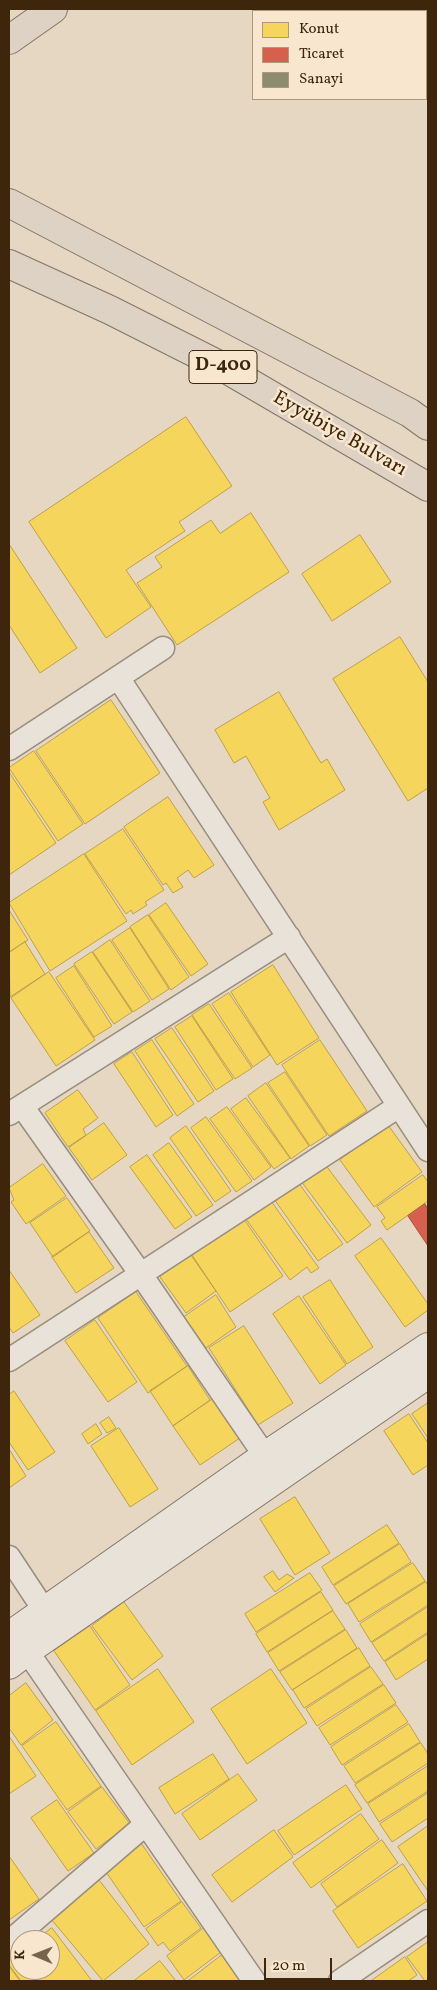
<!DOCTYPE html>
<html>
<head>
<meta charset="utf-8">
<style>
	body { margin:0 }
	#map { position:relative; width:437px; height:1990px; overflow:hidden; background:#e6d7c2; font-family:Vollkorn,serif }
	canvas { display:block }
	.frame { position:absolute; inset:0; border:10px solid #3d260b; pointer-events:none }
	.legend { position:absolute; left:252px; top:10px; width:175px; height:90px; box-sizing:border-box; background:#f8e6ce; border:1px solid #ad9980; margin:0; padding:6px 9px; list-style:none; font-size:15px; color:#3d260b }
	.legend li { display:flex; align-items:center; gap:10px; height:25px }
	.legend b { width:25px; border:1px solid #ad9980 }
	.north { position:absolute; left:10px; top:1930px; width:50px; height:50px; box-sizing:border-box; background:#f8e6ce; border:1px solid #ad9980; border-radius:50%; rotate:271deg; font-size:14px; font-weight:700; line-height:20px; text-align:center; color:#3d260b }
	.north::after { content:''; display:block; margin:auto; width:18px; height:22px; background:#78644b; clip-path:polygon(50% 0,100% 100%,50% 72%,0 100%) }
	.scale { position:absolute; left:264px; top:1958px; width:68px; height:22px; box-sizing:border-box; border:2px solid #3d260b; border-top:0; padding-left:6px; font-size:15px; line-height:18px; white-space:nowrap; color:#3d260b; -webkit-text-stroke:4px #f8e6ce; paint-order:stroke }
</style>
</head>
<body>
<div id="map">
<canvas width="437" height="1990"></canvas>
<div class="frame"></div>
<ul class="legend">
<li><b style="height:14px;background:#f6d55c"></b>Konut</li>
<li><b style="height:14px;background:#d6604d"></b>Ticaret</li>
<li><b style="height:14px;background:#8c8c6e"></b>Sanayi</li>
</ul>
<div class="north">K</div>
<div class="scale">20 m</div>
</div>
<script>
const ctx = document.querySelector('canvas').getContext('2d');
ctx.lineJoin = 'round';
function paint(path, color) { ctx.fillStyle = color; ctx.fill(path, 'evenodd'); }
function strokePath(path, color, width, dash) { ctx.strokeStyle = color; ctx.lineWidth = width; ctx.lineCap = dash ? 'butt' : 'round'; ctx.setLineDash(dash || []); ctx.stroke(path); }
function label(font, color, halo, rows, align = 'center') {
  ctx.font = font + ' Vollkorn,serif'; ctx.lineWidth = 5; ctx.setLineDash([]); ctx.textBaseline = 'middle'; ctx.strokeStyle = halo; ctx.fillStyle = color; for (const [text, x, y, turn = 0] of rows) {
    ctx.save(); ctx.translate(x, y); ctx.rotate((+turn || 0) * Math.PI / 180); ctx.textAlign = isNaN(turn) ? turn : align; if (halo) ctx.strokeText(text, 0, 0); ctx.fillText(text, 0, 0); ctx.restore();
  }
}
const homes = new Path2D(`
	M186 417 232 486 179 522 185 531 126 570 151 607 106 638 29 522Z
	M251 513 289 572 177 645 137 583 162 567 155 557 211 520 220 533Z
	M360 535 391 582 332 621 302 574Z
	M9 544 77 648 40 673 9 625Z
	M400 637 428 682V788L408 801 333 679Z
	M279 692 321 763 327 759 345 790 279 830 263 802 270 798 246 756 234 763 215 730Z
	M111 700 160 773 85 824 36 751Z
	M34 751 83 824 58 841 9 768Z
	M9 772 56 843 9 875Z
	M168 797 214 865 194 878 188 870 177 878 183 887 173 893 166 883 163 885 124 827Z
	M123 829 164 890 145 902 147 905 133 914 131 910 126 914 85 854Z
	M84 854 127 921 50 971 9 903Z
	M166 903 208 964 191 976 149 915Z
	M9 910 28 940 9 952Z
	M148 915 189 977 171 990 130 927Z
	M130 928 169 989 152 1000 112 940Z
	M110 940 150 1001 133 1012 93 952Z
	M25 942 45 974 10 997 9 953Z
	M92 952 132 1012 114 1024 74 964Z
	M273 965 319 1038 277 1065 231 992Z
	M74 966 112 1026 94 1037 56 978Z
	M49 972 95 1040 56 1066 11 998Z
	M229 993 270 1055 253 1067 212 1004Z
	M209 1004 252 1068 235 1079 192 1015Z
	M192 1016 233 1079 216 1090 175 1027Z
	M172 1028 214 1091 198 1102 155 1039Z
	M152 1040 194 1104 177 1116 135 1051Z
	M320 1040 367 1111 329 1136 282 1065Z
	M132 1052 173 1115 156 1127 114 1064Z
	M285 1072 327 1135 310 1146 268 1083Z
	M266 1083 309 1146 291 1159 248 1096Z
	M78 1090 98 1118 83 1129 86 1135 68 1147 45 1113Z
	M246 1098 290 1158 274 1169 231 1109Z
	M227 1107 271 1167 254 1180 210 1119Z
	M206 1117 252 1181 236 1192 191 1128Z
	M104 1123 127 1155 92 1180 69 1148Z
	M388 1125 422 1172 374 1207 340 1160Z
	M186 1126 231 1191 215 1202 170 1138Z
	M169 1143 213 1205 196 1216 153 1155Z
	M147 1155 192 1217 175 1229 130 1167Z
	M324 1163 371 1225 347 1243 301 1181Z
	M43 1164 66 1196 26 1224 11 1202 14 1200 9 1188Z
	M423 1175 428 1182V1201L387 1230 381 1221 385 1218 377 1207Z
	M298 1182 343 1244 318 1261 274 1199Z
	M67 1198 90 1231 53 1257 30 1223Z
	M271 1201 319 1268 311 1273 307 1267 290 1280 246 1219Z
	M244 1219 283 1276 230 1312 192 1255Z
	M89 1232 114 1268 76 1293 52 1257Z
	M381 1238 428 1304V1310L405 1327 355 1256Z
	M191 1255 216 1291 186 1313 160 1277Z
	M9 1270 40 1315 13 1333 9 1327Z
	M330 1280 373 1347 347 1364 303 1297Z
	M136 1292 187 1366 148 1393 98 1318Z
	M216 1295 236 1327 206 1348 184 1317Z
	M299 1296 346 1365 320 1384 273 1314Z
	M95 1320 137 1382 108 1402 65 1341Z
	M244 1326 293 1403 258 1425 209 1348Z
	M188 1366 210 1400 173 1426 150 1391Z
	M14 1391 55 1452 28 1470 9 1442V1395Z
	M213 1399 240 1438 200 1465 173 1426Z
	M428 1403V1438L412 1414Z
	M409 1414 428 1443V1465L413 1475 384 1431Z
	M109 1417 116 1428 107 1433 100 1423Z
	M96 1424 102 1434 88 1444 82 1434Z
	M119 1428 158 1489 130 1507 91 1446Z
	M9 1449 26 1476 9 1488Z
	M295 1497 330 1553 295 1575 260 1519Z
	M387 1525 399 1543 333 1585 322 1567Z
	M400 1544 411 1562 346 1604 334 1586Z
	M413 1563 425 1581 359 1622 348 1604Z
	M273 1571 279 1580 287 1574 294 1578 275 1592 264 1577Z
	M310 1573 322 1590 256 1632 245 1614Z
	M426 1582 428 1586V1605L371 1642 360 1624Z
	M321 1592 333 1610 267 1652 256 1634Z
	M124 1602 163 1656 132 1680 92 1626Z
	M428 1607V1632L384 1661 372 1643Z
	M333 1611 345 1629 279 1671 268 1653Z
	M90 1626 130 1685 95 1710 54 1651Z
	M346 1630 357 1648 292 1690 280 1672Z
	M428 1634V1659L396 1680 385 1662Z
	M359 1648 370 1666 304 1708 293 1690Z
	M371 1667 383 1684 317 1726 306 1709Z
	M158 1669 194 1722 132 1765 96 1711Z
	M271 1669 307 1723 247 1764 211 1709Z
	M26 1683 53 1720 21 1745 9 1728V1696Z
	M384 1685 396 1703 330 1745 319 1728Z
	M396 1705 408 1722 342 1765 331 1747Z
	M56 1722 101 1786 67 1810 22 1746Z
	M409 1724 420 1742 355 1783 344 1766Z
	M9 1736 36 1776 9 1794Z
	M421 1743 428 1754V1763L367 1803 355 1785Z
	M213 1754 229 1779 175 1814 159 1788Z
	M428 1766V1791L379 1822 368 1804Z
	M238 1774 257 1800 200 1840 182 1814Z
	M346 1785 362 1809 294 1855 278 1831Z
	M102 1787 130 1824 96 1849 68 1812Z
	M428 1793V1818L392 1842 380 1824Z
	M57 1800 94 1853 68 1871 31 1818Z
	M361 1814 379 1839 311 1888 293 1863Z
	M428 1826V1891L398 1847Z
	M274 1830 293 1857 232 1902 212 1875Z
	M382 1840 398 1863 337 1907 321 1884Z
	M141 1843 181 1901 144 1927 104 1869Z
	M9 1856 39 1899 9 1920Z
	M403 1864 427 1901 358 1948 333 1911Z
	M99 1880 149 1944 103 1981 51 1919Z
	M182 1902 201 1928 170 1951 163 1942 158 1946 146 1929Z
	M52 1928 92 1981H21L9 1965V1961L20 1952V1970H50V1940H36Z
	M204 1928 221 1952 184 1980 167 1956Z
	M428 1942V1981H425L407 1957Z
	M222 1955 242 1981H188Z
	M405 1957 417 1975 408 1981H371Z
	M160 1961 176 1981H134Z
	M9 1966 20 1981H9Z`);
const shops = new Path2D(`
	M425 1204 428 1209V1246L408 1216Z`);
const industry = new Path2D(`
	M385 9H421V10L386 11Z
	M428 39V63L426 58V41Z`);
const street = new Path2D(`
	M119 679 428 1150
	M9 749 163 648
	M22 1106 140 1273 265 1456
	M9 1114 289 937
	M9 1360 399 1106
	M9 1557 44 1610
	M27 1651 254 1981
	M9 1942 146 1824
	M340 1981 428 1921`);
const secondary = new Path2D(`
	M9 1636 265 1456 428 1347
	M9 1665 27 1651 428 1374`);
const highway = new Path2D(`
	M9 40 53 9
	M9 203 410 413 428 426
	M9 264 110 310 221 366 428 487`);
const shields = [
	[223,367,68]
];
const shieldNames = [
	["D-400",223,367]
];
const streetNames = [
	["Eyyübiye Bulvarı",339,435,30]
];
paint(homes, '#f6d55c');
strokePath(homes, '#bea044', 1);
paint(shops, '#d6604d');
strokePath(shops, '#a84f39', 1);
paint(industry, '#8c8c6e');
strokePath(industry, '#746d50', 1);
strokePath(street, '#988d7e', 25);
strokePath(secondary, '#807566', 30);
strokePath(highway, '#807566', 30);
strokePath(street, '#e9e2d8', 22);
strokePath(secondary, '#e9e2d8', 28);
strokePath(highway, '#ddd2c3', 28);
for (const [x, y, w] of shields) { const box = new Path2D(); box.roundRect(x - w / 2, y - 16.5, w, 33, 4); ctx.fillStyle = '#f8e6ce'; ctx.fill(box); strokePath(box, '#3d260b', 1); }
label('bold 19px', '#3d260b', null, shieldNames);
label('20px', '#3d260b', '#f8e6ce', streetNames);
</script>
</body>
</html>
